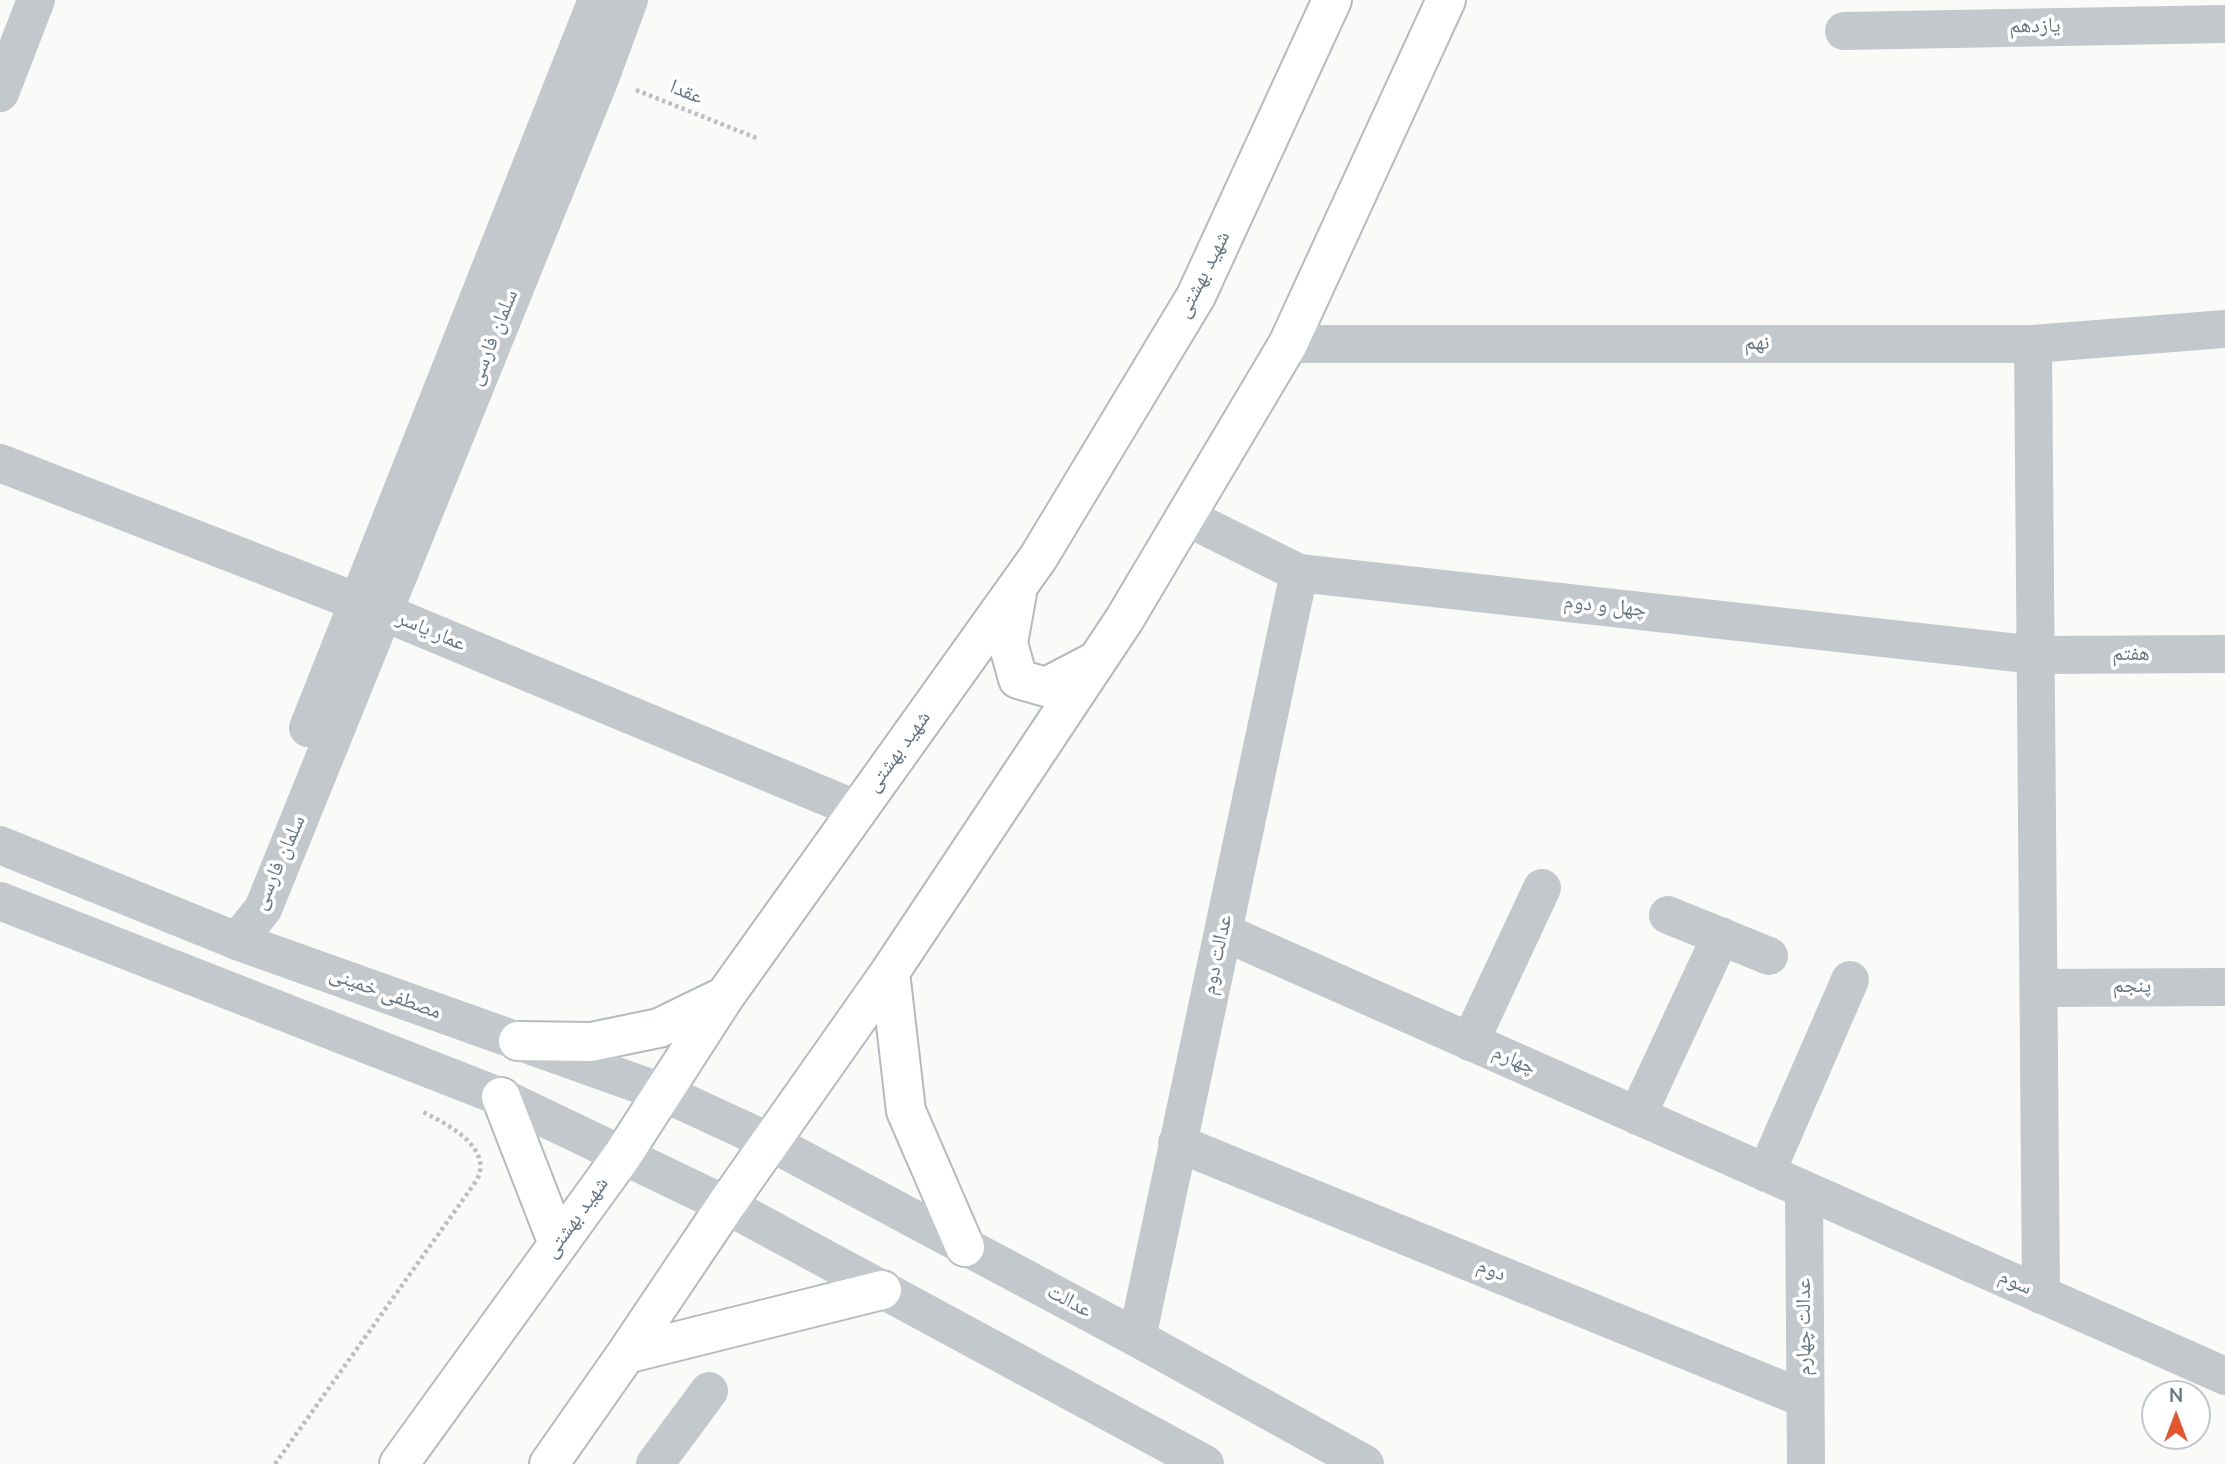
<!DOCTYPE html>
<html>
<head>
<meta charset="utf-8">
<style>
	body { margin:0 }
	#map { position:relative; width:2225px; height:1464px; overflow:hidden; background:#fafaf8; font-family:"Nunito Sans",sans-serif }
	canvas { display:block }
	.north { position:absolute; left:2141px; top:1380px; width:70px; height:70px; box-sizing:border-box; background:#fff; border:2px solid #c1c8cd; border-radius:50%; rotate:0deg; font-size:19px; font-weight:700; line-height:28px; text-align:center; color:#657683 }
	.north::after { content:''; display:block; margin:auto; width:24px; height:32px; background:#e4572e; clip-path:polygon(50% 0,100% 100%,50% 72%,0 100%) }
</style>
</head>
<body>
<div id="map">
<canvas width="2225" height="1464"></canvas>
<div class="north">N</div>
</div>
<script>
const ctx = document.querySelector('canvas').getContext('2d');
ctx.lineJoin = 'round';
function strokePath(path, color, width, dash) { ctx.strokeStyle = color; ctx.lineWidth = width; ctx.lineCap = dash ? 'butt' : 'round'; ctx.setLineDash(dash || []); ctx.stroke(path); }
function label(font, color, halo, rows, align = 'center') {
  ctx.font = font + ' "Nunito Sans","Noto Naskh Arabic",sans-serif'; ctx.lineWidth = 7; ctx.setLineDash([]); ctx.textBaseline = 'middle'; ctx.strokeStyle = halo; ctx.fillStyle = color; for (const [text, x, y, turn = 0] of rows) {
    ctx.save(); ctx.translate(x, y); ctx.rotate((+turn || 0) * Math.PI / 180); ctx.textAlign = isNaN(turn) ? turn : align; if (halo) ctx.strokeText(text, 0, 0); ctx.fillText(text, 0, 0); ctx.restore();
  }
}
const path = new Path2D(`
	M636 90 759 139
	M275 1464 467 1194C471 1188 476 1182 479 1175 489 1144 443 1122 421 1111`);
const minor = new Path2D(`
	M1844 31 2225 24
	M0 93 36 0
	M1288 344H2033L2225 329
	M2033 344 2041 1295
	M0 463 383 612 858 810
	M1186 517 1299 573 2036 655 2225 654
	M308 728 597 0
	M1668 915 1769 956
	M1223 932 2225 1376
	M237 941 263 909 601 76 629 0
	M2040 988 2225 987
	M1470 1042 1542 888
	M1637 1116 1721 936
	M1177 1143 1805 1399
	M1766 1173 1850 980
	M1804 1190 1806 1464
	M1137 1338 1299 573
	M655 1464 709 1391`);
const tertiary = new Path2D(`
	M0 845 237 941 664 1093 770 1142 1137 1338 1365 1464
	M0 901 501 1097 726 1205 1205 1464`);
const primary = new Path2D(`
	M1017 593 1008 643 1018 679 1046 687 1094 662
	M890 972 906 1111 965 1247
	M518 1041 591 1042 659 1028 725 996
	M501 1097 558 1244
	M626 1354 882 1290
	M399 1464 622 1156 725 996 1038 558 1196 296 1332 0
	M549 1464 626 1354 726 1205 890 972 1124 620 1288 344 1446 0`);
const streetNames = [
	["یازدهم",2035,27,-1],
	["عقدا",686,93,22],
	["شهید بهشتی",1204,275,-63],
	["سلمان فارسی",494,338,-68],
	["نهم",1757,344],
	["چهل و دوم",1605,607,6],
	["عمار یاسر",431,632,23],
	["هفتم",2131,655],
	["شهید بهشتی",899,752,-54],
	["سلمان فارسی",280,863,-66],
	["عدالت دوم",1218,955,-78],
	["پنجم",2132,987],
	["مصطفی خمینی",385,994,20],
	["چهارم",1514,1061,24],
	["شهید بهشتی",577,1218,-54],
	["دوم",1491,1271,22],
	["سوم",2015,1283,24],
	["عدالت",1069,1302,28],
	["عدالت چهارم",1805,1327,-90]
];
strokePath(primary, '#b5babe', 42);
strokePath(path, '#bbbfc2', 4.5, [3.5, 3.5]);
strokePath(minor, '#c3c8cc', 38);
strokePath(tertiary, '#c3c8cc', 38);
strokePath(primary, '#fff', 38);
label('21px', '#657683', '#fff', streetNames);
</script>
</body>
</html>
